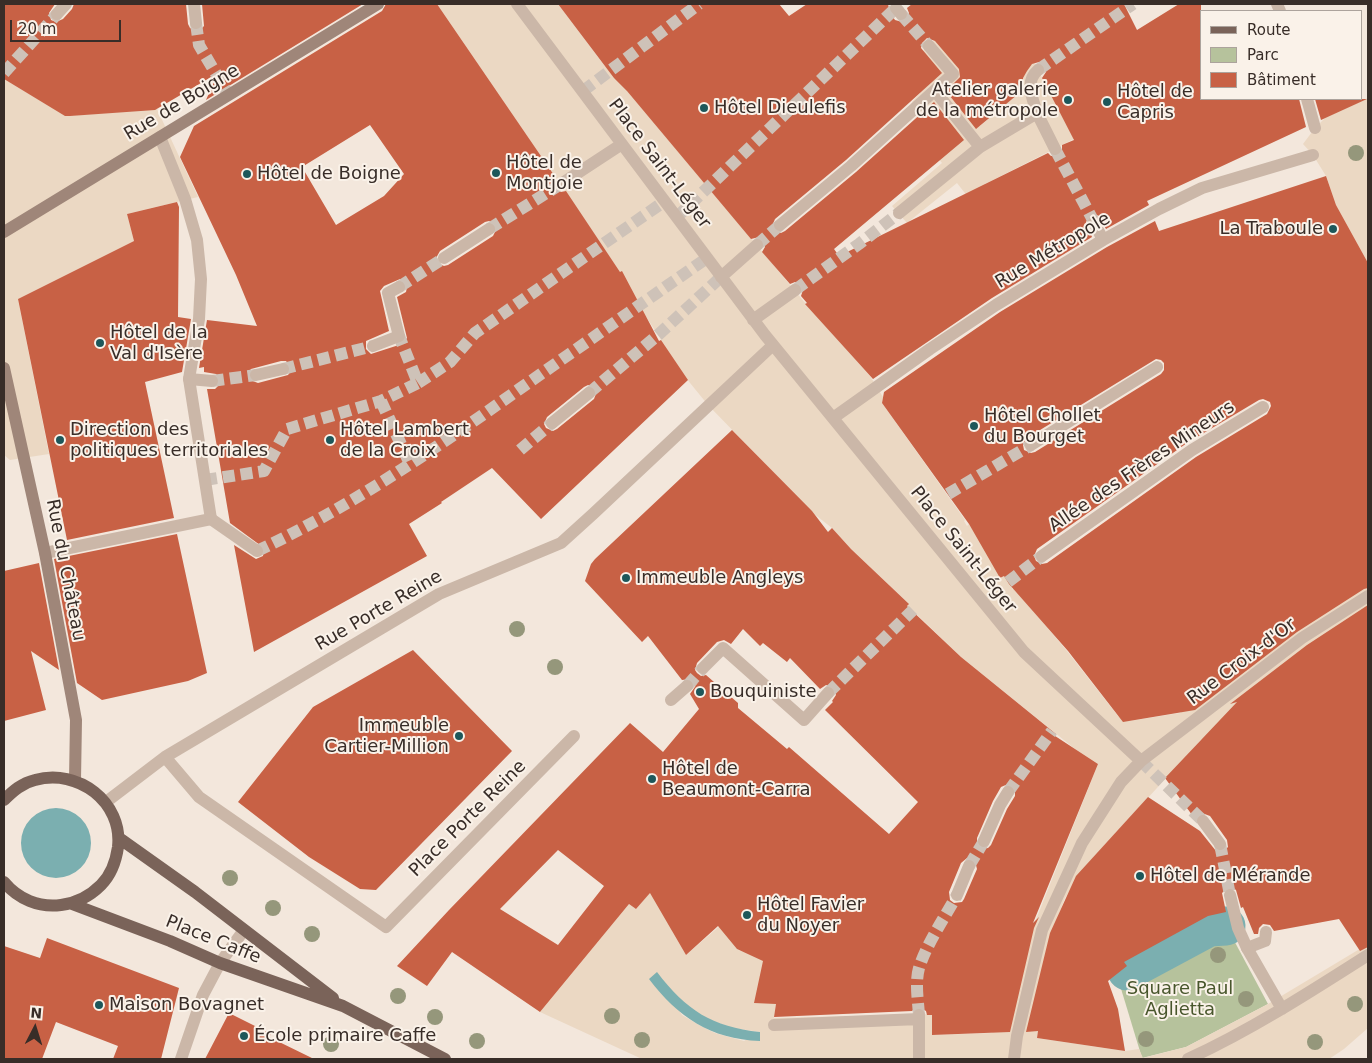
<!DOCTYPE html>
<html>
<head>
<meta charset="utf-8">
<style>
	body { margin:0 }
	#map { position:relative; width:1372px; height:1063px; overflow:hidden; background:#f3e7dc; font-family:"DejaVu Sans",sans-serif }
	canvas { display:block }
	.frame { position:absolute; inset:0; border:5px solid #382d28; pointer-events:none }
	.legend { position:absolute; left:1200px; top:10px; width:162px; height:90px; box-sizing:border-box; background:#faf2e9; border:1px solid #aca39c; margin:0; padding:6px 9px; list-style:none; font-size:15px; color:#382d28 }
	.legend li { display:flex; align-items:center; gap:10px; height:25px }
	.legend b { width:25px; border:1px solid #aca39c }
	.north { position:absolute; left:10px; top:1003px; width:50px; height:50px; -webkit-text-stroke:4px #faf2e9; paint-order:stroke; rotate:5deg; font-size:14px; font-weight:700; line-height:20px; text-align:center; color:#382d28 }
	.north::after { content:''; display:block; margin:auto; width:18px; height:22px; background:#382d28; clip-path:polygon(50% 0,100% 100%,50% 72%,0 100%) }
	.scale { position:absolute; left:10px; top:20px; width:111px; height:22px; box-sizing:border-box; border:2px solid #382d28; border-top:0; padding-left:6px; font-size:15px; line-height:18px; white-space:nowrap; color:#382d28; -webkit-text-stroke:4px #faf2e9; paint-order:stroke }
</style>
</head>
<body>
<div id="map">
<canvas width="1372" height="1063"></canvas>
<div class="frame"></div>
<ul class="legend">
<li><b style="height:6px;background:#7a6359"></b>Route</li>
<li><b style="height:14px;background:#b6c29c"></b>Parc</li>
<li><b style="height:14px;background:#c86145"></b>Bâtiment</li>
</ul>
<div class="north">N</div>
<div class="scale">20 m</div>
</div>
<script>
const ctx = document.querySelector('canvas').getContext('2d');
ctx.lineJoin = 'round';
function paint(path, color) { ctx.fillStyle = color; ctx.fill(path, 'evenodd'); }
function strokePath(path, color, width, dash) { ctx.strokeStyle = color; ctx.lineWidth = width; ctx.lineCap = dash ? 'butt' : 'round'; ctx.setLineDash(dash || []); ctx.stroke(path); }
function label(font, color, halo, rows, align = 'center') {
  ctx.font = font + ' "DejaVu Sans",sans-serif'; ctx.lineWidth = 4; ctx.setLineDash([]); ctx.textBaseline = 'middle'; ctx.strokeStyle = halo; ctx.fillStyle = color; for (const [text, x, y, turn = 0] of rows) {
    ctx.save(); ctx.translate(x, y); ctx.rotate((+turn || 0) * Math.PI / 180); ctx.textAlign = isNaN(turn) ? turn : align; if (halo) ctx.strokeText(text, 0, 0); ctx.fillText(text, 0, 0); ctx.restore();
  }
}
const green = new Path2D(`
	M1230 933 1268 1004 1186 1047 1142 1058 1119 982 1212 934Z`);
const plaza = new Path2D(`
	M437 4H558L604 65 617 78 806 304 870 376 883 397 882 403 965 520 964 521 967 526 969 524 1001 573 1000 578 1004 576 1013 586 1012 590 1014 588 1067 651 1118 716 1129 721 1180 713 1252 656 1368 577V613L1339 630 1201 740 1090 861 1065 898 1052 932 1037 1038 1125 1051 1139 1049 1143 1058 1186 1047 1268 1004 1368 944V1028L1344 1049 1329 1059H642L540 1012 629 904 636 909 667 873 684 922 672 931 686 955 722 924 738 950 745 952 774 949 776 1004 774 1018 932 1014V1035L992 1033 1033 927 1098 764 1075 749 961 657 907 605 908 603 906 601 851 549 832 528 813 513 708 405 686 378 641 309 620 272ZM656 973 672 992 688 1007 705 1018 732 1028 760 1032 744 1041 715 1033 701 1026 682 1015Z
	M1016 28 1074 139 985 184 986 220 957 183 907 223 892 206 942 163 925 143 923 113 912 102 928 85 915 58 936 39 964 72 951 87 980 126 1013 98Z
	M4 79 66 116 157 109 198 197 127 214 134 241 18 299 49 454 10 460 4 455Z
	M1368 98V263L1336 205 1326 176 1313 155 1303 144 1315 128 1325 118Z`);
const water = new Path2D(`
	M21 843a35 35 0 1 1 70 0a35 35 0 1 1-70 0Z
	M657 972C686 1010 712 1027 760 1032V1041C710 1039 678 1017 649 979Z`);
const canal = new Path2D(`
	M1127 971 1209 927 1226 926`);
const building = new Path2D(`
	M4 4H55L49 13 51 20 56 22 63 19 72 9 74 4H186L188 24 190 28 196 31 201 29 204 26 202 4H363L206 100 218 73 155 110 70 116H65L4 79Z
	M386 4H437L556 178 553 184 555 189 561 192 566 191 620 272 622 271 659 341 661 340 688 380 541 519 492 468 441 502 442 503 409 524 427 556 254 652 234 545 256 559 263 556 264 548 230 523 207 389H215L218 386 220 378 216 374 204 372V367L199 368 207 320 257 326 236 275 180 157 194 126 382 11ZM370 125 404 174 384 196 336 225 302 167ZM489 221 496 224 497 228 493 236 448 265 444 266 437 263 436 258 440 251 485 222ZM400 279 406 283 407 287 406 292 397 297 407 338 402 344 371 354 366 349V341L389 331 380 291 384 286ZM281 361H286L291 367V371L288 375 258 383 250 380 248 373 251 369ZM588 385 592 386 597 391 594 399 557 429 553 431 546 428 544 424 547 417 584 387Z
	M558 4H779L789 16 807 4H888L890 13 895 20 902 22 908 17 909 13 907 8 912 4H1124L1137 30 1179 4H1201V99H1299L1306 127 1147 201 1149 205 1106 229 1099 216 1094 214 1090 215 1086 222 1092 237 992 298 873 379 805 304 807 303 801 296 803 290 801 285 795 282 790 284 762 252 765 247 763 240 759 237 751 239 627 91 614 78ZM927 38 935 41 959 69 960 77 946 91 976 129 1023 90V78L1027 71 1032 64 1039 62 1043 64 1046 68V72L1042 78 1074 140 1062 145V153L1058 156H1051L1048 153 839 256 834 249 964 140 934 102 856 172 785 231 781 233 774 231 772 226 775 219 846 160 942 73 921 48 922 43Z
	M1315 99H1367L1321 120Z
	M1326 176 1336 205 1368 263V588L1364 589 1297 632 1195 710 1123 722 1068 651 1009 584 1004 576 1000 578 969 524 882 403 884 392 1000 312 1107 247 1155 221 1159 231ZM1156 359 1161 360 1164 363V370L1161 374 1035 452 1031 453 1024 450 1023 445 1027 438ZM1263 399 1270 402 1271 406 1267 414 1196 457 1047 563 1042 564 1036 561 1034 556 1037 549 1187 443 1259 400Z
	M177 202 179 207 178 317 191 319 182 372 145 382 174 518 67 540 18 299 134 241 127 214Z
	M732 430 812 511 828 532 832 528 851 549 909 604 907 606 961 657 1056 734H1052L1098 764 1033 923 1039 917 1034 928 1010 1032 932 1035V1015H927L926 1011 919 1007 915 1008 912 1011 774 1017 776 1004 754 1003 763 961 737 949 718 926 686 955 650 893 636 909 629 904 540 1012 452 952 427 986 397 966 449 910 630 723 663 752 699 709 690 694 699 681 695 686 693 681 690 679 682 680 648 636 642 642 585 581 591 564 595 559ZM743 629 760 646 763 643 787 662 790 658 820 689 826 685 834 687 836 695 832 701 833 702 825 710 918 802 889 834 789 747 787 749 738 708V703L706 675 701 676 697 673 695 670 697 663 717 642 724 640 731 644ZM1008 784 1015 788V796L1007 809 991 845 988 848 981 849 977 845V838L993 801 1001 787ZM558 850 604 886 558 945 500 909ZM967 858 975 861 977 869 964 899 962 902 954 903 950 900 949 892 961 863Z
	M177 534 207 673 188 681 102 700 77 683 54 559Z
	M39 563 59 670 31 651 46 710 4 721V571Z
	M1368 605V947L1360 951 1339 919 1274 931 1270 925 1263 924 1259 928 1258 934H1254L1243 907 1241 908 1236 890 1232 887H1228L1222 893 1226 912 1208 916 1124 962 1127 966 1108 981 1118 1009 1125 1051 1037 1038 1038 1031 1026 1032 1050 933 1076 876 1148 797 1200 831 1216 851 1220 852 1225 850 1228 847 1227 840 1210 816 1202 813 1198 815 1195 819 1165 778 1237 702 1230 704 1307 645Z
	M413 650 512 751 376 890 360 889 309 857 238 802 313 707Z
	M47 938 179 988 161 1059H113L118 1046 56 1022 42 1059H4V946L40 958Z
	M229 1013 271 1034 269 1037 314 1059H205Z`);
const streetTunnel = new Path2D(`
	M901 14 929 46
	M196 23 199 45 228 94
	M1038 70 1133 4
	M4 73 57 14
	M583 91 699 4
	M1055 149 1094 222
	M677 217 900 4
	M489 229 561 184
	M757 245 780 225
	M399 287 444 258
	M795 290 859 244 899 213
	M283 369 373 346
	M212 381 256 375
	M418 383 450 362 475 333 665 201
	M589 393 658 335 721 277
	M381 401 410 464
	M520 450 552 423
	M205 480 264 471 287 429 381 401 418 383 399 336
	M948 494 1031 445
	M257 551C350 507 435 449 518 390 581 346 644 302 707 258
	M1008 582 1042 556
	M687 686 703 668
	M828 693 913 610
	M1141 761 1203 821
	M1008 792 1052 731
	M1220 844 1230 895
	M969 866 984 841
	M919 1015C918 1000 915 982 919 968 927 943 945 917 957 895`);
const lane = new Path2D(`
	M45 553 211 519 189 379 199 319 201 279 197 240 185 199 160 137
	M1247 948 1265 941 1266 932`);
const street = new Path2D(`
	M194 4 196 23
	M517 4 765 335 1024 652 1141 761
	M1277 4 1280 11
	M896 8 901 14
	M57 14 66 4
	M935 91 980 147
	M1307 99 1315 128
	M1037 113 1055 149
	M561 184 622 144
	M899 213 980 147 1037 113C1033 99 1024 82 1038 70
	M1094 222 1103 240
	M780 225 851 166 953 74 929 46
	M444 258 489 229
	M721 277 757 245
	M753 320 795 290
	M373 346 399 336 388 293 399 287
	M256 375 283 369
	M189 379 212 381
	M833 418 930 349 996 305 1103 240 1159 209 1202 188 1313 155
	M552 423 589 393
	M1031 445 1157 367
	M211 519 257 551
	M1042 556 1192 450 1263 407
	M703 668 723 648 804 720 828 693
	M671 700 687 686
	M165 757 199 797 386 927 574 736
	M106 802 165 757 439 594 561 543 593 514 773 345
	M1203 821 1220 844
	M984 841 1000 805 1008 792
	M957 895 969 866
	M1230 895 1238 928 1247 948 1282 1009
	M919 1019V1059
	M774 1025 919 1019V1015
	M181 1059 203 995 220 963 244 930
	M1014 1059 1017 1036 1042 930 1082 843 1121 782 1141 761 1302 638 1368 596
	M1188 1059C1251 1030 1310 992 1368 955`);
const secondary = new Path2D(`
	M4 232 378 4
	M4 368 45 553 76 720 75 780`);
const primary = new Path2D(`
	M4 800C13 791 22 783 35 780 78 768 123 802 118 847 116 861 111 875 101 885 90 896 77 903 61 905 39 908 18 899 4 882
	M119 838 195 892 333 998
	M72 904 170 941 220 963 343 1006 445 1059`);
const trees = [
	[1356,153],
	[517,629],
	[555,667],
	[230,878],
	[273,908],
	[312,934],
	[1218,955],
	[398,996],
	[1246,999],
	[1355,1004],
	[612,1016],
	[435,1017],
	[1146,1039],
	[642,1040],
	[477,1041],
	[1315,1042],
	[331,1044]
];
const markers = [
	[1068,100,5,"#1d575a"],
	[1107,102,5,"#1d575a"],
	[704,108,5,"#1d575a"],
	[496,173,5,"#1d575a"],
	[247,174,5,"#1d575a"],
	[1333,229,5,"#1d575a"],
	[100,343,5,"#1d575a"],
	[974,426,5,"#1d575a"],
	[60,440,5,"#1d575a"],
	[330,440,5,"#1d575a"],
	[626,578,5,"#1d575a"],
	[700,692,5,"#1d575a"],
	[459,736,5,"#1d575a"],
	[652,779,5,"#1d575a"],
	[1140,876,5,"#1d575a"],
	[747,915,5,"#1d575a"],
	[99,1005,5,"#1d575a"],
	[244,1036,5,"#1d575a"]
];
const poiNames = [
	["Atelier galerie",1058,90,"right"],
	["de la métropole",1058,111,"right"],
	["Hôtel de",1117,92],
	["Capris",1117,113],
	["Hôtel Dieulefis",714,108],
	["Hôtel de",506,163],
	["Montjoie",506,184],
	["Hôtel de Boigne",257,174],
	["La Traboule",1323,229,"right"],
	["Hôtel de la",110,333],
	["Val d'Isère",110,354],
	["Hôtel Chollet",984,416],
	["du Bourget",984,437],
	["Direction des",70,430],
	["politiques territoriales",70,451],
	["Hôtel Lambert",340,430],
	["de la Croix",340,451],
	["Immeuble Angleys",636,578],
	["Bouquiniste",710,692],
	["Immeuble",449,726,"right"],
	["Cartier-Million",449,747,"right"],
	["Hôtel de",662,769],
	["Beaumont-Carra",662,790],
	["Hôtel de Mérande",1150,876],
	["Hôtel Favier",757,905],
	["du Noyer",757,926],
	["Maison Bovagnet",109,1005],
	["École primaire Caffe",254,1036]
];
const streetNames = [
	["Rue de Boigne",182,103,-31],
	["Place Saint-Léger",659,164,53],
	["Rue Métropole",1053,251,-31],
	["Allée des Frères Mineurs",1142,467,-34],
	["Place Saint-Léger",963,550,51],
	["Rue du Château",65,570,79],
	["Rue Porte Reine",379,611,-30],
	["Rue Croix-d'Or",1242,662,-37],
	["Place Porte Reine",468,819,-45],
	["Place Caffe",213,940,22]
];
const parkNames = [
	["Square Paul",1180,989],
	["Aglietta",1180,1010]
];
paint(green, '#b6c29c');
paint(plaza, '#ebd8c3');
paint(water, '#7bafb0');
strokePath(canal, '#7bafb0', 39);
paint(building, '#c86145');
strokePath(streetTunnel, '#cec2b8', 12, [12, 6]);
strokePath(lane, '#cbb7a8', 12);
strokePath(street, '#cbb7a8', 12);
strokePath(secondary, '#9f8679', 12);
strokePath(primary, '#7a6359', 12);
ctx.fillStyle = '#95977b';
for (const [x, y] of trees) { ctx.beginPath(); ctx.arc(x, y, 8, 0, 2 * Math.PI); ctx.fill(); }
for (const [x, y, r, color] of markers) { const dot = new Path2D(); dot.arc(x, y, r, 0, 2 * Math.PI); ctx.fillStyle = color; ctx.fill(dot); strokePath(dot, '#faf2e9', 2); }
label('18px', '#382d28', '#faf2e9', poiNames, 'left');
label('18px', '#382d28', '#faf2e9', streetNames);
label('18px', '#48562c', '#faf2e9', parkNames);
</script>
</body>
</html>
